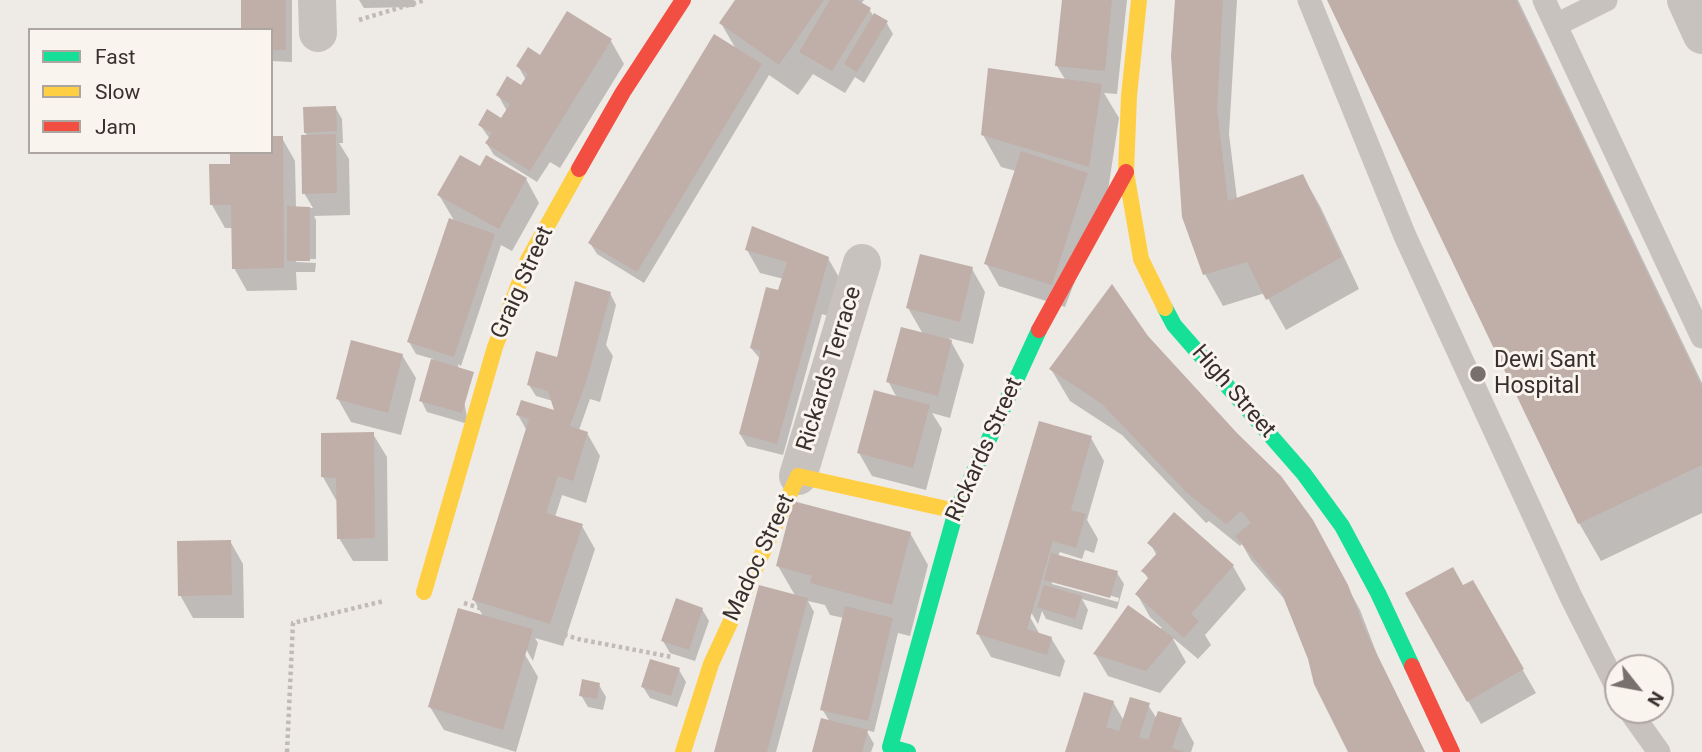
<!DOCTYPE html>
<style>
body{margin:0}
#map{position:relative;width:1702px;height:752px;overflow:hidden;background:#eeeae6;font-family:Roboto,sans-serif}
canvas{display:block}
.legend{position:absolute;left:28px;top:28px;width:245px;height:126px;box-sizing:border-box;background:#faf4ee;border:2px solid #ada5a0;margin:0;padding:9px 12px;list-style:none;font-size:21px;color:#392f2c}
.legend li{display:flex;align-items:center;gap:14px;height:35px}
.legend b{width:35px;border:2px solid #ada5a0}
.north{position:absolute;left:1604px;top:654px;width:70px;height:70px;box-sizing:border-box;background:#faf4ee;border:2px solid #ada5a0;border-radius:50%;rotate:121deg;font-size:19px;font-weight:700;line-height:28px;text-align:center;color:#392f2c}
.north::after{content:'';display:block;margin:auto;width:24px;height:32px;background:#78706d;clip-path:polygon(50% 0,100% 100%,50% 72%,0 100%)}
</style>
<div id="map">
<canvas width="1702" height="752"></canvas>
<ul class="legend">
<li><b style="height:9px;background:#16e098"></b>Fast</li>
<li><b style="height:9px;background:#ffcf43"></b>Slow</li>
<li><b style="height:9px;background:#f24e42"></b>Jam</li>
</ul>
<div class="north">N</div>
</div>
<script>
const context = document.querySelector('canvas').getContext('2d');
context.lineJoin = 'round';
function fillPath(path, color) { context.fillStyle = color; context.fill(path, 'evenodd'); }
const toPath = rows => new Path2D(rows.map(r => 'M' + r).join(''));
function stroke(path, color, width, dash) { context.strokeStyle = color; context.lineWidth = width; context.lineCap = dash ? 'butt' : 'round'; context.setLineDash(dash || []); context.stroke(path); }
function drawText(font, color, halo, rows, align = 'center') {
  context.font = font + ' Roboto,sans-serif'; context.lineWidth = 6; context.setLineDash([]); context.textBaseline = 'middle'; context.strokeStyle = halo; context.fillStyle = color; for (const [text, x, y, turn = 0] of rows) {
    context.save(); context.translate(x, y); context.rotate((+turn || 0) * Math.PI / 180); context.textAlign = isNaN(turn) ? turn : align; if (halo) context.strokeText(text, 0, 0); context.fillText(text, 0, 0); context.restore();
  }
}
fillPath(toPath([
 [243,0,292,0,292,62,271,61,271,30],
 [359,0,414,0,415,7,364,8],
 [737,0,864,0,861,4,869,9,874,17,886,22,893,34,864,83,855,77,845,93,813,74,798,95,769,75,644,283,597,254,590,243,737,51,721,23],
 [1064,0,1127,0,1117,94,1104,93,1119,118,1107,197,1065,307,999,286,986,263,1016,171,1001,167,983,135,1066,81,1057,66],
 [1177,0,1237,0,1229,134,1237,199,1303,176,1321,208,1359,289,1286,330,1265,293,1223,306,1205,274],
 [1328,0,1518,0,1702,383,1702,513,1601,561,1579,523],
 [611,41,624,64,560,168,550,162,537,182,494,155,487,144,490,139,480,125,506,123,507,111,498,95,522,88,526,80,518,66,541,57],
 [335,107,342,119,343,143,339,143,349,159,350,215,314,216,316,220,316,259,296,259,296,262,316,263,315,272,296,272,297,290,247,291,234,268,233,228,225,228,212,205,232,165,271,152,282,138,295,161,296,208,313,208,304,193,308,137,305,132],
 [481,168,526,179,539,203,512,251,501,245,461,366,458,364,468,424,427,412,421,400,433,359,416,354,409,342,455,222,439,195],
 [747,250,828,258,841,281,831,317,822,314,783,455,747,446,740,434,761,360,751,348,779,292,784,279,760,273],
 [972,269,985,292,973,344,949,338,964,365,950,418,932,413,942,429,926,490,872,476,859,453,897,398,888,381,923,334,908,308],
 [610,293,616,305,606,345,613,356,600,402,590,399,579,430,587,433,600,456,586,503,562,495,555,517,582,526,595,549,563,646,535,638,538,643,533,661,523,644,520,646,538,677,516,752,444,730,430,707,484,618,474,600,527,431,518,415,557,413,553,401,536,396,529,385,558,359],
 [1147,337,1325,545,1360,610,1378,657,1425,752,1350,752,1287,602,1251,560,1242,544,1240,546,1209,521,1206,523,1122,435,1070,401,1051,369],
 [402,355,416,378,401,435,351,422,338,399],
 [373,434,387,457,388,561,353,561,339,538,339,500,336,500,323,477],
 [1091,438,1104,461,1087,520,1098,539,1094,553,1085,550,1082,559,1060,552,1058,556,1117,573,1124,584,1117,609,1082,599,1088,610,1082,630,1046,619,1042,611,1038,624,1028,607,1025,608,1040,635,1051,638,1065,661,1060,677,991,657,978,634],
 [1052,580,1119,598,1118,602,1052,584],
 [910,533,928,565,910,636,898,633,874,732,866,730,874,744,871,752,814,752,830,722,822,709,844,618,830,615,825,605,808,601,814,612,776,752,716,752,796,597,778,566],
 [230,541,243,564,244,618,193,618,180,595],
 [1150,543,1233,566,1246,589,1205,635,1211,645,1198,659,1172,637,1186,662,1160,693,1108,676,1095,654,1162,628,1150,617,1137,594,1149,580,1143,571,1157,556],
 [1472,582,1536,693,1481,724,1408,594,1463,587],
 [702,609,709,621,695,661,670,653,663,641],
 [679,670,686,682,677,707,650,698,643,687],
 [599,685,606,697,603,710,588,707,581,695],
 [1113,702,1124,721,1148,705,1157,719,1181,719,1194,743,1191,752,1067,752]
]), '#0003');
fillPath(toPath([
 [241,0,286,0,286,50,271,50,271,30,241,30],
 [735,0,824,0,779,65,719,23],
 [830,0,857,0,871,8,832,71,799,52],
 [1062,0,1112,0,1105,71,1055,66],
 [1175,0,1223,0,1217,110,1228,201,1303,174,1342,257,1266,300,1247,262,1203,275,1182,217,1171,56],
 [1327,0,1516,0,1702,387,1702,465,1578,524],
 [567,11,612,39,530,171,485,143,492,133,478,125,487,109,501,118,510,104,496,95,507,76,521,85,528,74,516,66,528,47,540,55],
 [874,13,888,21,857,72,844,64],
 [714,34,762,64,637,272,588,243],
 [988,68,1102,84,1089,167,981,135],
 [336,106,337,131,304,133,303,107],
 [336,134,337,193,302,194,301,135],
 [271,136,283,136,284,268,232,269,231,205,210,205,209,164,230,164,230,152,271,152],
 [1021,151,1088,173,1052,285,984,264],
 [460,155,480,166,486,155,527,178,499,229,437,195],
 [287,206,310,207,310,261,287,261],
 [449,218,495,234,454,357,407,342],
 [752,226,829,257,777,444,739,434,761,351,750,348,758,318,766,287,778,290,787,262,745,250],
 [920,254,973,267,960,322,906,308],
 [575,281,611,292,587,379,570,426,588,432,573,481,558,476,546,513,583,524,550,624,472,600,529,419,516,415,521,400,554,410,548,391,527,385,536,351,557,357],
 [1112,284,1148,336,1237,433,1281,476,1313,520,1348,585,1366,632,1425,752,1348,752,1314,684,1308,659,1280,589,1235,536,1251,523,1241,511,1226,524,1187,493,1102,404,1049,369],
 [901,327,952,340,938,396,886,382],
 [351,340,403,354,388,413,336,399],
 [431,359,474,372,462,413,419,401],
 [874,390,930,405,913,468,857,453],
 [1039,421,1092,436,1071,510,1086,514,1076,548,1053,541,1027,629,1052,637,1047,655,976,634],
 [374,432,375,538,337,539,336,478,321,477,321,433],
 [793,501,911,532,892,605,810,583,812,576,776,566],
 [1174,512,1234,565,1191,614,1199,621,1184,638,1135,594,1149,577,1141,571,1158,552,1147,543],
 [231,540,232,595,178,596,177,541],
 [1051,553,1118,571,1110,598,1044,580],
 [1453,567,1463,585,1473,580,1524,669,1467,702,1405,593],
 [759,585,808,598,767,752,714,752],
 [1044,585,1082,596,1075,619,1037,607],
 [676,598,703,608,689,650,661,641],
 [1128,605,1174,638,1146,671,1093,654],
 [845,606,893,618,868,721,820,710],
 [458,608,533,629,503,730,428,707],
 [650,659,680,668,671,696,641,687],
 [582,679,600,683,597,699,579,696],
 [1084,692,1114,701,1106,727,1119,731,1130,697,1150,703,1139,737,1148,740,1158,711,1182,718,1172,748,1185,752,1065,752],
 [821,718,868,730,862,752,812,752]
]), '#c0aea8');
stroke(toPath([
 [359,20,425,0],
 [464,603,578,639,672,657],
 [287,752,293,623,384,601]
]), '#c1bab6', 4.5, [3.5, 3.5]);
stroke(toPath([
 [1309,0,1405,236,1571,597,1618,690],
 [1544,0,1702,337],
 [1556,25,1606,0],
 [1629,710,1659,752]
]), '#c8c2be', 23);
stroke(toPath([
 [317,0,318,33],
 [1686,0,1702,35],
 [798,476,862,263]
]), '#c8c2be', 38);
stroke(toPath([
 [1165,308,1174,325,1304,474,1342,526,1378,593,1412,666],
 [908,752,890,747,956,511,1039,330]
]), '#16e098', 16);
stroke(toPath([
 [1139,0,1129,96,1126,172,1141,259,1165,308],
 [424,592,495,347,528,260,579,169],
 [683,752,711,664,798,476,956,511]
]), '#ffcf43', 16);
stroke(toPath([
 [579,169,623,92,683,0],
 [1039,330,1126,172],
 [1412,666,1452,752]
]), '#f24e42', 16);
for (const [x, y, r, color] of [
 [1478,374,9,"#78706d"]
]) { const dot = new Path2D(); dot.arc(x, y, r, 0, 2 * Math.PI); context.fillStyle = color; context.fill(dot); stroke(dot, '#faf4ee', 2.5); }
drawText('23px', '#392f2c', '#faf4ee', [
 ["Graig Street",523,283,-66],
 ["Rickards Terrace",830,369,-73],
 ["High Street",1233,392,49],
 ["Rickards Street",985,450,-66],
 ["Madoc Street",760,558,-65]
]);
drawText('23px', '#392f2c', '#faf4ee', [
 ["Dewi Sant",1494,361],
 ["Hospital",1494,387]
], 'left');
</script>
